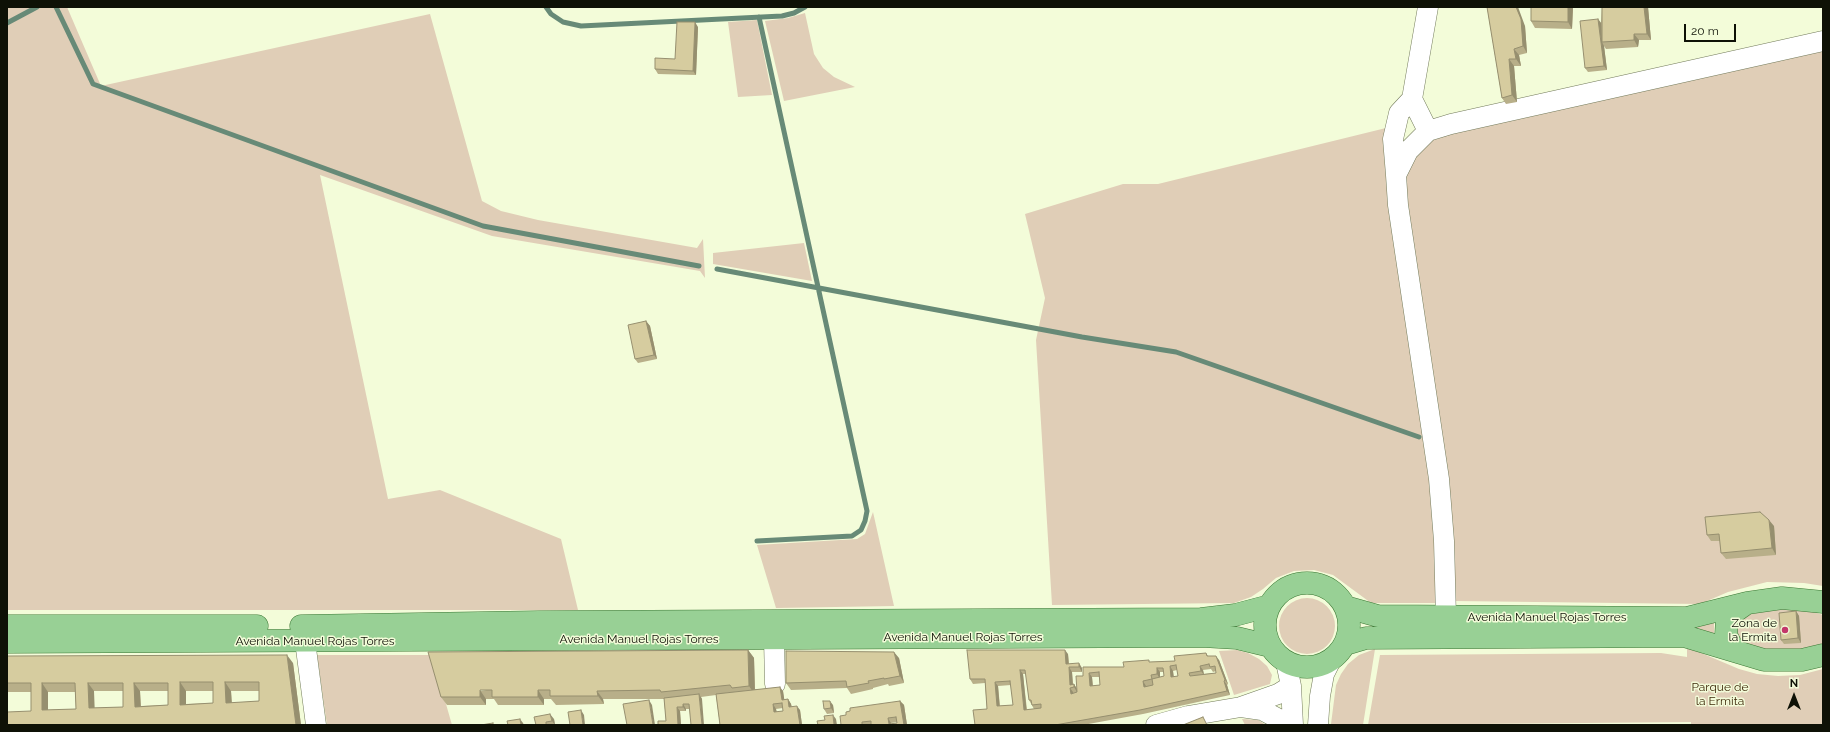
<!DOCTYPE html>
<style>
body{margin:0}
#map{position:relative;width:1830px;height:732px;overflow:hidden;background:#f3fcd9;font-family:Raleway,sans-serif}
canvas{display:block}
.frame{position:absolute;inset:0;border:8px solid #0e1106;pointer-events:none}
.north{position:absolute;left:1774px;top:676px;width:40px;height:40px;-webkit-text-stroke:3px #f3fcd9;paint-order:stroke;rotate:0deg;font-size:11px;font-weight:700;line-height:16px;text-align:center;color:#0e1106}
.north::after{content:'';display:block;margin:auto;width:14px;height:18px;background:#0e1106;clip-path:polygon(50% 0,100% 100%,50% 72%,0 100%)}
.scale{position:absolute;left:1684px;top:24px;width:52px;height:18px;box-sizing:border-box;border:2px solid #0e1106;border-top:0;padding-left:5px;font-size:12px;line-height:14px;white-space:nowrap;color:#0e1106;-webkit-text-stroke:3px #f3fcd9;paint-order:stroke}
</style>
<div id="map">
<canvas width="1830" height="732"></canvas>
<div class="frame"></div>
<div class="north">N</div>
<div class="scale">20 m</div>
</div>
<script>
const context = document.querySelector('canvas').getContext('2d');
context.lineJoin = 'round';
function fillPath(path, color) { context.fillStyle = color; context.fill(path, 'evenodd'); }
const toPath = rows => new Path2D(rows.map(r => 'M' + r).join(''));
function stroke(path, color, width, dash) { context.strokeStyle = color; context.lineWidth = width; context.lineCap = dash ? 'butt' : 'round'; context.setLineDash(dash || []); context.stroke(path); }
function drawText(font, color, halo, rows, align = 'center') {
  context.font = font + ' Raleway,sans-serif'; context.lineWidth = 3; context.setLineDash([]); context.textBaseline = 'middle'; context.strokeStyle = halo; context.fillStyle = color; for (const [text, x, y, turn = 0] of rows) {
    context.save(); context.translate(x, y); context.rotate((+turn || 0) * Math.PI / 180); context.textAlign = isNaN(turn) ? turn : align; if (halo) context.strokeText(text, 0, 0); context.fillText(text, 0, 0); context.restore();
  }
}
fillPath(toPath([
 [8,7,67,7,101,86,430,14,482,201,501,211,538,220,697,248,703,239,705,278,700,271,492,236,320,175,388,499,440,490,561,539,578,610,7,610],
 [805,13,814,54,823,68,834,77,855,87,784,101,765,21,788,18],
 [757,20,772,95,738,97,728,22],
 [1823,49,1823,586,1804,583,1767,582,1728,592,1700,604,1454,601,1404,188,1406,169,1429,140,1447,133],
 [1386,128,1428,448,1439,603,1371,603,1333,575,1314,570,1294,571,1276,578,1263,589,1251,597,1234,603,1052,605,1036,340,1045,298,1025,214,1123,184,1158,184],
 [804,243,812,281,713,264,713,253],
 [873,512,894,606,776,608,757,545,857,539,865,534],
 '1279 626a28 28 0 1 1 56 0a28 28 0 1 1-56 0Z',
 [1780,608,1808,610,1823,615,1823,644,1815,648,1774,652,1744,643,1738,637,1735,631,1740,621,1751,614],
 [1714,622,1714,634,1677,626],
 [1687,647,1739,669,1757,674,1778,676,1800,675,1823,669,1823,725,1691,725,1691,722,1368,725,1380,655,1661,653,1687,657],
 [1375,649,1363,725,1331,724,1336,685,1341,674,1348,664,1359,655],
 [1237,650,1248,653,1259,659,1267,666,1272,675,1270,684,1234,695,1219,651],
 [317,655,432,655,452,725,327,725],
 [1242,719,1258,720,1266,725,1245,725]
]), '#e0ceb7');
stroke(toPath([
 [56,7,93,84,483,226,699,266],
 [546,7,551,14,563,22,581,26,782,16,794,13,805,7],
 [7,23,37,7],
 [717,269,1082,337,1176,352,1419,437],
 [757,541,852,536,861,530,865,521,867,511,759,17]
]), '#678a77', 5);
const minor = toPath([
 [1428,131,1412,99,1428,7],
 [1396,175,1393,139,1399,113,1412,99],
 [1446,617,1444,541,1439,479,1398,205,1396,175,1408,151,1428,131,1451,124,1823,41],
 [774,638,775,684],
 [305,641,316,725],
 [1286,662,1291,686,1293,725],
 [1241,707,1262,710,1290,725],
 [1156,725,1188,716,1241,707,1278,694,1291,686],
 [1318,725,1320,696,1324,674,1331,660]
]);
const major = toPath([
 '1265 625a42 42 0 1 1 84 0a42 42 0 1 1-84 0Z',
 [1823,602,1782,598,1747,603,1727,617,1726,635,1734,651,1764,660,1802,660,1823,655],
 [1346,607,1378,616,1687,618,1747,603],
 [7,626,257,626],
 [301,626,539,622,1201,619,1235,615,1269,606],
 [7,642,1202,636,1237,638,1270,646],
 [1346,644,1366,638,1684,636,1734,651]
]);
stroke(minor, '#737b5b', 21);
stroke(major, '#3c7835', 23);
stroke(minor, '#fff', 20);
stroke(major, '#98d095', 22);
fillPath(toPath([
 [1487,7,1525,26,1527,53,1519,55,1521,66,1514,66,1517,102,1506,104,1502,98],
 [1573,7,1572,29,1535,28,1531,21],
 [1602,7,1648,7,1651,40,1639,40,1638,47,1606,49,1604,46,1607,70,1588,72,1585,68,1598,19,1601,23],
 [698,27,696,75,658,74,655,69,675,59],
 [646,321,650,326,657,359,638,363,635,359],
 [1774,526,1776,555,1726,559,1721,553,1720,541,1711,541,1707,535],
 [1796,611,1799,616,1801,643,1784,644,1781,640],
 [748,650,754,658,755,689,783,691,784,700,788,699,791,704,792,707,800,710,802,725,720,725,716,695,701,697,702,699,689,709,686,709,686,711,680,711,681,725,658,725,666,721,664,699,603,699,604,704,556,705,551,699,544,699,544,705,498,705,494,699,486,699,486,705,447,705,441,697],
 [783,708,783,711,777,712,776,709],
 [1206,653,1208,656,1219,660,1228,684,1227,685,1230,695,1143,714,1083,725,975,725,987,709,985,683,973,684,970,679,1068,654,1069,664,1082,668,1082,672,1072,672,1073,684,1074,684,1077,689,1083,676,1083,667,1124,667,1150,662,1175,661],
 [1211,669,1213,672,1216,671,1216,673,1204,674,1203,670],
 [1177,670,1178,676,1174,677,1173,671],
 [1160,672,1164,672,1164,676,1160,677],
 [1023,674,1026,674,1029,700,1034,709,1027,710],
 [1092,677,1099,677,1100,685,1093,686],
 [1011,685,1013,705,1000,706,998,686],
 [7,656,293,663,301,725,31,711,31,692,7,692],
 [94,691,123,691,123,707,94,708],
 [140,691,168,691,168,705,141,706],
 [186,691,213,691,213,703,186,704],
 [231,691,259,691,259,701,232,703],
 [48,692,75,692,76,709,48,710],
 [899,658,904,683,889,686,888,684,873,688,873,689,851,694,847,688,791,690,786,683],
 [900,701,904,705,907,725,841,725,846,715],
 [897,722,897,723,891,724,891,723],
 [833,705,834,713,827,714,824,709],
 [554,719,555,725,536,725]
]), '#b8af89');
fillPath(toPath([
 [1516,7,1518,7,1525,26,1527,53,1523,46],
 [1568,7,1573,7,1572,29,1568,22],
 [1644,7,1648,7,1651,40,1647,34],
 [1598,19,1601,23,1602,42,1604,46,1607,70,1604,66],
 [695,22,698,27,696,75,693,71],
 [1634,34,1639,40,1638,47,1634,40],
 [1514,49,1519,55,1521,66,1516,59],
 [1509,59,1514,66,1517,102,1512,95],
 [646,321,650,326,657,359,654,355],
 [1769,520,1774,526,1776,555,1772,548],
 [1796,611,1799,616,1801,643,1798,638],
 [748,650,754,658,755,695,749,686],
 [1065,650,1068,654,1069,668,1066,664],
 [894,652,899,658,904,683,900,676],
 [287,655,293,663,301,725,296,725],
 [1216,656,1219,660,1228,684,1225,680],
 [1079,663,1082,668,1082,672,1079,667],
 [1170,666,1173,671,1174,682,1171,677],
 [1200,666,1203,670,1204,675,1201,671],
 [1069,667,1072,672,1073,687,1070,685],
 [1157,668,1160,672,1160,679,1157,674],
 [1020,670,1023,674,1027,715,1024,710],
 [1089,673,1092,677,1093,690,1090,686],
 [1143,681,1146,686,1147,691,1144,687],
 [1224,681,1227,685,1230,695,1227,691],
 [180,682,186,691,186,713,180,705],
 [225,682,231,691,232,711,226,703],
 [995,682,998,686,1000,711,997,706],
 [42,683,48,692,48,719,42,710],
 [88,683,94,691,95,717,89,708],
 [134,683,140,691,141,715,135,707],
 [1074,684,1077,689,1077,692,1074,687],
 [780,687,783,691,785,704,782,700],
 [1070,688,1073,692,1074,699,1071,694],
 [480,690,486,699,486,705,480,697],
 [538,690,544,699,544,705,538,697],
 [597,691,603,699,604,704,598,696],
 [699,694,702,699,704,725,702,725],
 [788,699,791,704,792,711,789,707],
 [649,700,652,705,655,725,653,725],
 [830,701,833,705,834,713,831,708],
 [900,701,904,705,907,725,904,725],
 [683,704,686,709,686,711,683,707],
 [773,704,776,709,777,717,774,712],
 [797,706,800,710,802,725,800,725],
 [677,707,680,711,681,725,678,725],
 [581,710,584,715,585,725,583,725],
 [550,714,554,719,555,725,552,721],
 [833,715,836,719,837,725,834,725],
 [888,718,891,723,891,725,889,724],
 [520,719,523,723,524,725,521,725]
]), '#968f6f');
const building = toPath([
 [1487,7,1516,7,1521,19,1523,46,1514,49,1516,59,1509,59,1512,95,1502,98,1487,7],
 [1531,7,1568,7,1568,22,1531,21,1531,7],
 [1602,7,1644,7,1647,34,1634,34,1634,40,1602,42,1602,7],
 [1598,19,1604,66,1585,68,1580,21,1598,19],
 [677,22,695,22,693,71,655,69,655,58,675,59,677,22],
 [646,321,654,355,635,359,628,325,646,321],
 [1760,512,1769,520,1772,548,1721,553,1719,534,1707,535,1705,517,1760,512],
 [1796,611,1798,638,1781,640,1779,613,1796,611],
 [748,650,749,686,732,688,730,685,661,692,660,690,597,691,598,696,550,696,550,690,538,690,538,697,492,697,492,690,480,690,480,697,441,697,428,652,748,650],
 [967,650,1065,650,1066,664,1079,663,1079,667,1069,667,1070,685,1074,684,1074,687,1070,688,1071,694,1077,692,1076,676,1083,676,1083,667,1124,667,1123,662,1149,660,1149,662,1175,661,1174,656,1206,653,1207,656,1216,656,1225,680,1224,681,1227,691,1140,710,1055,725,975,725,973,710,987,709,985,679,970,679,967,650],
 [1209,664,1210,667,1215,666,1216,673,1190,676,1189,673,1201,671,1200,666,1209,664],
 [1176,665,1178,676,1171,677,1170,666,1176,665],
 [1157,668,1163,668,1164,676,1152,679,1153,685,1144,687,1143,681,1152,679,1151,675,1157,674,1157,668],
 [1020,670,1025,670,1029,700,1031,700,1032,705,1041,704,1041,708,1024,710,1020,670],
 [1099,672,1100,685,1090,686,1089,673,1099,672],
 [1010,681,1013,705,997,706,995,682,1010,681],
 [786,651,894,652,900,676,884,679,884,678,868,681,869,683,847,687,846,681,786,683,786,651],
 [287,655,296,725,7,725,7,712,31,711,31,683,7,683,7,656,287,655],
 [180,682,213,682,213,703,180,705,180,682],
 [225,682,259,682,259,701,226,703,225,682],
 [42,683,75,683,76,709,42,710,42,683],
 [88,683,123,683,123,707,89,708,88,683],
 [134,683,168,683,168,705,135,707,134,683],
 [780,687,782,700,788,699,789,707,797,706,800,725,720,725,716,694,780,687],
 [782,703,783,711,774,712,773,704,782,703],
 [699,694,702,725,691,725,689,704,683,704,683,707,677,707,678,725,658,725,658,721,666,721,664,698,699,694],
 [649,700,653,725,627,725,623,704,649,700],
 [823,701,830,701,831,708,824,709,823,701],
 [900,701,904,725,871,725,871,721,862,722,862,725,841,725,840,716,846,715,846,712,850,711,850,708,900,701],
 [896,717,897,723,889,724,888,718,896,717],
 [581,710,583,725,570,725,568,712,581,710],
 [550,714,552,721,546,722,546,725,536,725,534,717,550,714],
 [833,715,834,725,818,725,817,721,825,720,824,716,833,715],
 [1203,717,1207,725,1183,725,1203,717],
 [520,719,521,725,508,725,507,721,520,719],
 [493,723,493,725,481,725,493,723]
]);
fillPath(building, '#d6cc9f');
stroke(building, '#968f6f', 1);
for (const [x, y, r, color] of [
 [1785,630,4,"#c3376b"]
]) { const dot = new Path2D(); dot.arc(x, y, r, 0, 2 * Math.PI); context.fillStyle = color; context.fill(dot); stroke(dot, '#f3fcd9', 1.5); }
drawText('12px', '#0e1106', '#f3fcd9', [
 ["Avenida Manuel Rojas Torres",1547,617],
 ["Avenida Manuel Rojas Torres",963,637],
 ["Avenida Manuel Rojas Torres",639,639],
 ["Avenida Manuel Rojas Torres",315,641]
]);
drawText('12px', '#0e1106', '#f3fcd9', [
 ["Zona de",1777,623],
 ["la Ermita",1777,637]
], 'right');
drawText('12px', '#3e290a', '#f3fcd9', [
 ["Parque de",1720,687],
 ["la Ermita",1720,701]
]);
</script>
